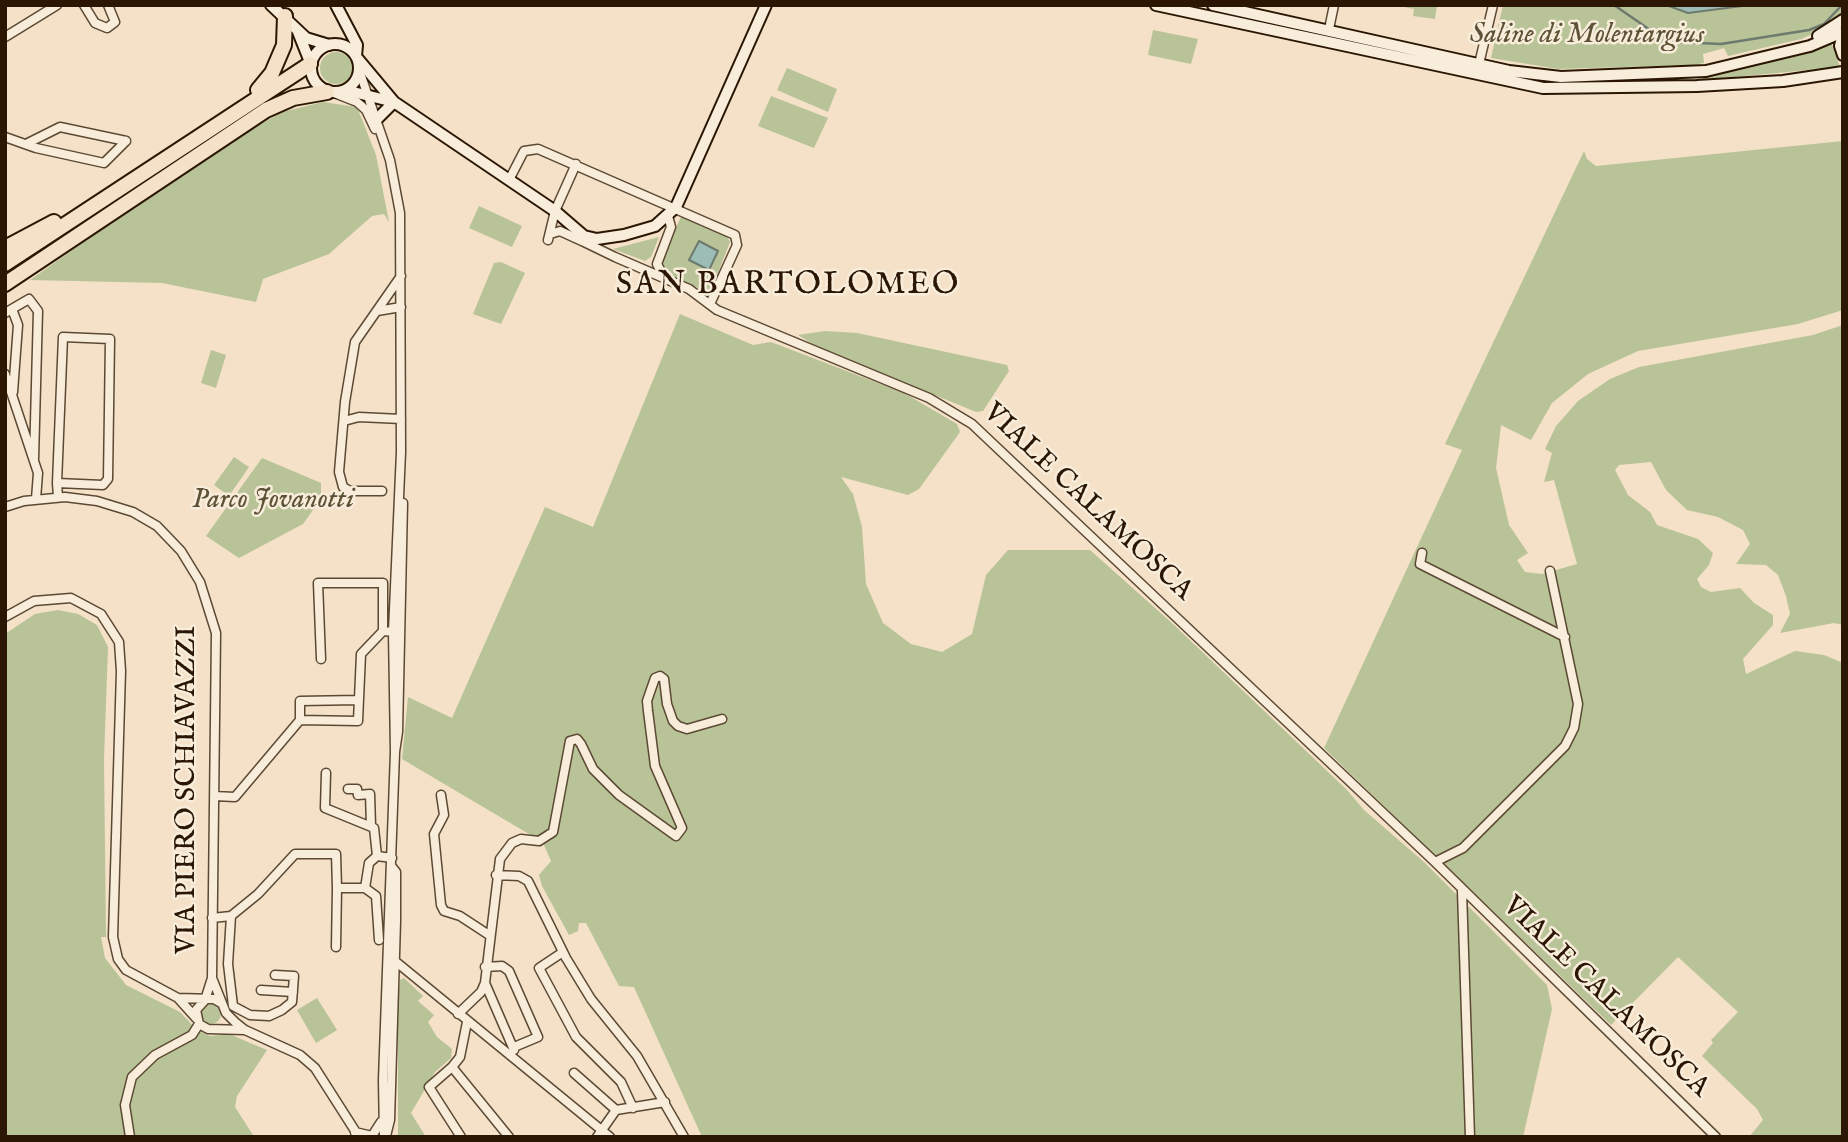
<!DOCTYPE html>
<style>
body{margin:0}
#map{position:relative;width:1848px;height:1142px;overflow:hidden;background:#f4e1c7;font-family:"IM FELL English",serif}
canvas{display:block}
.frame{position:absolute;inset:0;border:7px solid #2a1602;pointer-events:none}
</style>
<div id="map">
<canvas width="1848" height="1142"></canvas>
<div class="frame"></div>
</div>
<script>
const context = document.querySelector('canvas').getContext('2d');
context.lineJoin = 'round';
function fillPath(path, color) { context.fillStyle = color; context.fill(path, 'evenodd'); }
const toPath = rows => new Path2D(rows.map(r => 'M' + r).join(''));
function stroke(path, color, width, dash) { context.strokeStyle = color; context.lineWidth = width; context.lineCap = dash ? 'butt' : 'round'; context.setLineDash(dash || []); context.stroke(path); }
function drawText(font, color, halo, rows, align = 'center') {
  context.font = font + ' "IM FELL English",serif'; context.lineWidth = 5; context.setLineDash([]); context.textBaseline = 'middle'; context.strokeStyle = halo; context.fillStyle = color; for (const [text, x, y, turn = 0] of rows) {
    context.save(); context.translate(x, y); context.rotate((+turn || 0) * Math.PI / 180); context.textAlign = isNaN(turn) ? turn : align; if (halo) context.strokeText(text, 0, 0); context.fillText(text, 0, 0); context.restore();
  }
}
fillPath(toPath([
 [1394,5,1437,5,1435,19,1413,16,1414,9],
 [1503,5,1843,5,1843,14,1826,28,1801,39,1728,56,1724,48,1703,54,1704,63,1693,65,1558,69,1491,58],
 [1153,30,1198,39,1191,64,1148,55],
 [1831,42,1840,67,1692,81,1772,61],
 '320 68a16 16 0 1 1 32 0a16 16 0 1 1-32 0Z',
 [787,68,837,89,828,112,777,90],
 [771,96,828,118,814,148,758,126],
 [323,102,357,107,376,155,389,222,384,214,372,216,329,254,263,279,256,302,162,283,30,280,198,161,282,112],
 [1843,141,1843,310,1798,324,1638,351,1588,374,1552,403,1531,440,1501,425,1496,468,1509,525,1528,553,1517,560,1525,572,1542,574,1577,564,1554,480,1544,482,1552,453,1545,449,1556,426,1578,401,1610,379,1639,367,1813,335,1843,325,1843,625,1834,623,1780,633,1790,614,1786,596,1778,575,1766,565,1736,564,1750,544,1743,530,1718,517,1687,510,1666,490,1651,462,1619,465,1615,470,1628,495,1650,512,1657,525,1698,539,1713,553,1709,565,1697,579,1701,587,1711,592,1740,588,1754,603,1773,615,1773,625,1743,659,1746,674,1795,651,1824,655,1843,663,1843,1137,1749,1137,1763,1120,1757,1109,1702,1056,1713,1043,1711,1040,1738,1012,1678,957,1611,1025,1324,748,1462,450,1445,444,1584,151,1587,159,1596,166],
 [479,206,522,226,512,247,469,228],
 [682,215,726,235,730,242,710,293,667,274,660,260],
 [659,237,651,257,645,261,613,249],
 [501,262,525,273,501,324,473,314,494,263],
 [680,314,753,345,771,342,904,393,957,424,960,432,919,489,908,495,841,477,853,494,862,527,866,584,883,623,911,644,942,652,972,634,986,575,1008,550,1090,550,1173,624,1347,790,1364,810,1424,862,1547,985,1552,1009,1523,1137,702,1137,634,987,619,986,586,923,579,923,578,931,569,935,542,886,539,875,551,861,540,836,534,837,402,759,408,697,452,718,545,507,593,527],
 [825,331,857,333,1007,365,1009,371,983,411,976,412,814,345,798,335],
 [211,350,226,355,216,388,201,383],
 [234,457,249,467,229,496,214,485],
 [262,458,321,483,321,499,303,524,239,558,206,536],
 [58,610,78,614,97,625,108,647,104,759,106,937,101,937,105,958,126,985,180,1012,198,1031,210,1036,229,1034,267,1050,237,1096,235,1107,253,1135,251,1137,5,1137,5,634,35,614],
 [404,978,423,996,418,1001,434,1015,428,1022,437,1037,452,1049,451,1058,435,1072,411,1113,426,1137,398,1137,398,1003,400,980],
 [317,998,337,1030,316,1043,297,1010],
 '201 1014a10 10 0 1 1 20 0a10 10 0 1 1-20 0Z'
]), '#b8c398');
const water = toPath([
 [1666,5,1750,5,1688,13,1666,5],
 [699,241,718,251,709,270,689,260,699,241]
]);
fillPath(water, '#9cbdb6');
stroke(water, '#6e7a6e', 2);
stroke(toPath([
 [1614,5,1653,32,1678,42,1721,44,1809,30,1824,24,1842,5]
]), '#6e7a6e', 2.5);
const street = toPath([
 [84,5,95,23,107,28,115,22,108,5],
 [1329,29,1334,5],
 [5,37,57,5],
 [1479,64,1493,5],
 [359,70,390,160,400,213,401,452,393,632,395,752],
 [334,93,357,102,366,110,375,129],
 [5,137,36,148,104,163,126,141],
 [28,143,60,127,126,141],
 [509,180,524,151,538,149,735,235,737,245,710,304],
 [550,234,560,231,582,241],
 [578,234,582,241,615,257,689,289,717,310,929,398,972,424,1435,862,1716,1137],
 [548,240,555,211,576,164],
 [665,279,657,264,671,227,668,216],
 [12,309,18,325,13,392],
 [377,311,401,307],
 [5,313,29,299,38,311,34,459],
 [5,374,38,473,36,499],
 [344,421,359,417,401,419],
 [57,483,103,485,108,479,110,339,63,337,57,483,58,497],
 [382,491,350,491,343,487,339,472,345,402,355,342,401,276],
 [5,507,24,501,65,497,97,501,133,512,157,526,181,551,200,582,216,633,212,978,226,1013,235,1022,245,1030,300,1055,315,1068,359,1137],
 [1422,553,1420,564,1565,637],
 [5,617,34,601,71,598,101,614,119,642,121,671,113,937,118,959,126,970,178,998],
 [321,659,318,583,383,583,383,631],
 [300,720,300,701,358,700],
 [326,773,325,808,374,828,377,856],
 [348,789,357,789,358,795,370,794,371,826],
 [441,795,444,815,434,834,441,905,444,911,460,916,489,935],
 [214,796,235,797,300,720,358,721,361,654,383,631,396,632],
 [1435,862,1463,848,1565,746,1574,728,1578,704,1550,571],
 [496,875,519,876,528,881,566,958,591,999,637,1056,684,1137],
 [365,888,376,896,379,940],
 [1462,891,1470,1137],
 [231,916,228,964,233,1006,250,1015,269,1016,282,1010,292,1002,294,976,275,975],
 [212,918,231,916,258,894,295,854,336,854,337,888,365,888,369,863,377,856,392,858],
 [336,947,337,888],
 [563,952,539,968,576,1037,621,1082,633,1108],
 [388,960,395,961,610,1137],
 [485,967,502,966,509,971,538,1037,514,1047],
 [212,978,205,1000,196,1010,199,1024,208,1029,245,1030],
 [485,983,514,1050],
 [261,990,293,992],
 [458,1014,481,992,485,983,500,859,512,843,521,839,539,841,553,832,570,741,577,739,581,744,593,769,619,795,676,836,682,828,655,766,648,711,647,701,655,678,660,676,664,679,667,704,673,721,678,726,687,729,722,719],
 [196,1018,178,998,214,999,221,1003],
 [467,1022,460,1057,452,1067,509,1137],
 [452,1067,429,1087,461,1137],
 [574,1073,616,1110],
 [355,1132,372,1136,381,1122],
 [386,1136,390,1120,396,921,396,872,392,867],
 [130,1137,125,1105,132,1077,155,1055,192,1035,199,1024],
 [384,1137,383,1080,395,752,398,732,403,503],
 [597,1137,616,1110,665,1102]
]);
const secondary = toPath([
 [271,5,306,38,329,45],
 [336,5,357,45,356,56],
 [1156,5,1543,88,1697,86,1783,81,1843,72],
 [1213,5,1509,71,1561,77,1706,71,1810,46,1843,32],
 [298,32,310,62],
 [1843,34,1840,46,1843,55],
 [1818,36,1843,20],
 '311 68a24 24 0 1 1 48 0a24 24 0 1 1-48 0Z',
 [358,59,394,102],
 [345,90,394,102,555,211,584,236,597,239,624,235,655,226,676,207,766,5],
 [377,119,394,102]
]);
const highway = toPath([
 [258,90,272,73,284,45,285,16],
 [5,248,54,222],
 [5,264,310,64],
 [5,284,266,110,293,98,327,92]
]);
stroke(street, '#5c4933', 11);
stroke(secondary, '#2a1602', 14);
stroke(highway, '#2a1602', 18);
stroke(street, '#f8ecdb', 8);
stroke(secondary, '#f8ecdb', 10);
stroke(highway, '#f4e1c7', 14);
drawText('italic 28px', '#5c5336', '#f8ecdb', [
 ["Saline di Molentargius",1587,36],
 ["Parco Jovanotti",273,501]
]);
drawText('28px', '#2a1602', '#f8ecdb', [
 ["VIALE CALAMOSCA",1087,503,43],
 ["VIA PIERO SCHIAVAZZI",188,790,-90],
 ["VIALE CALAMOSCA",1605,998,44]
]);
context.letterSpacing = '2px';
drawText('32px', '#2a1602', '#f8ecdb', [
 ["SAN BARTOLOMEO",788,286]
]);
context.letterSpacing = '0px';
</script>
